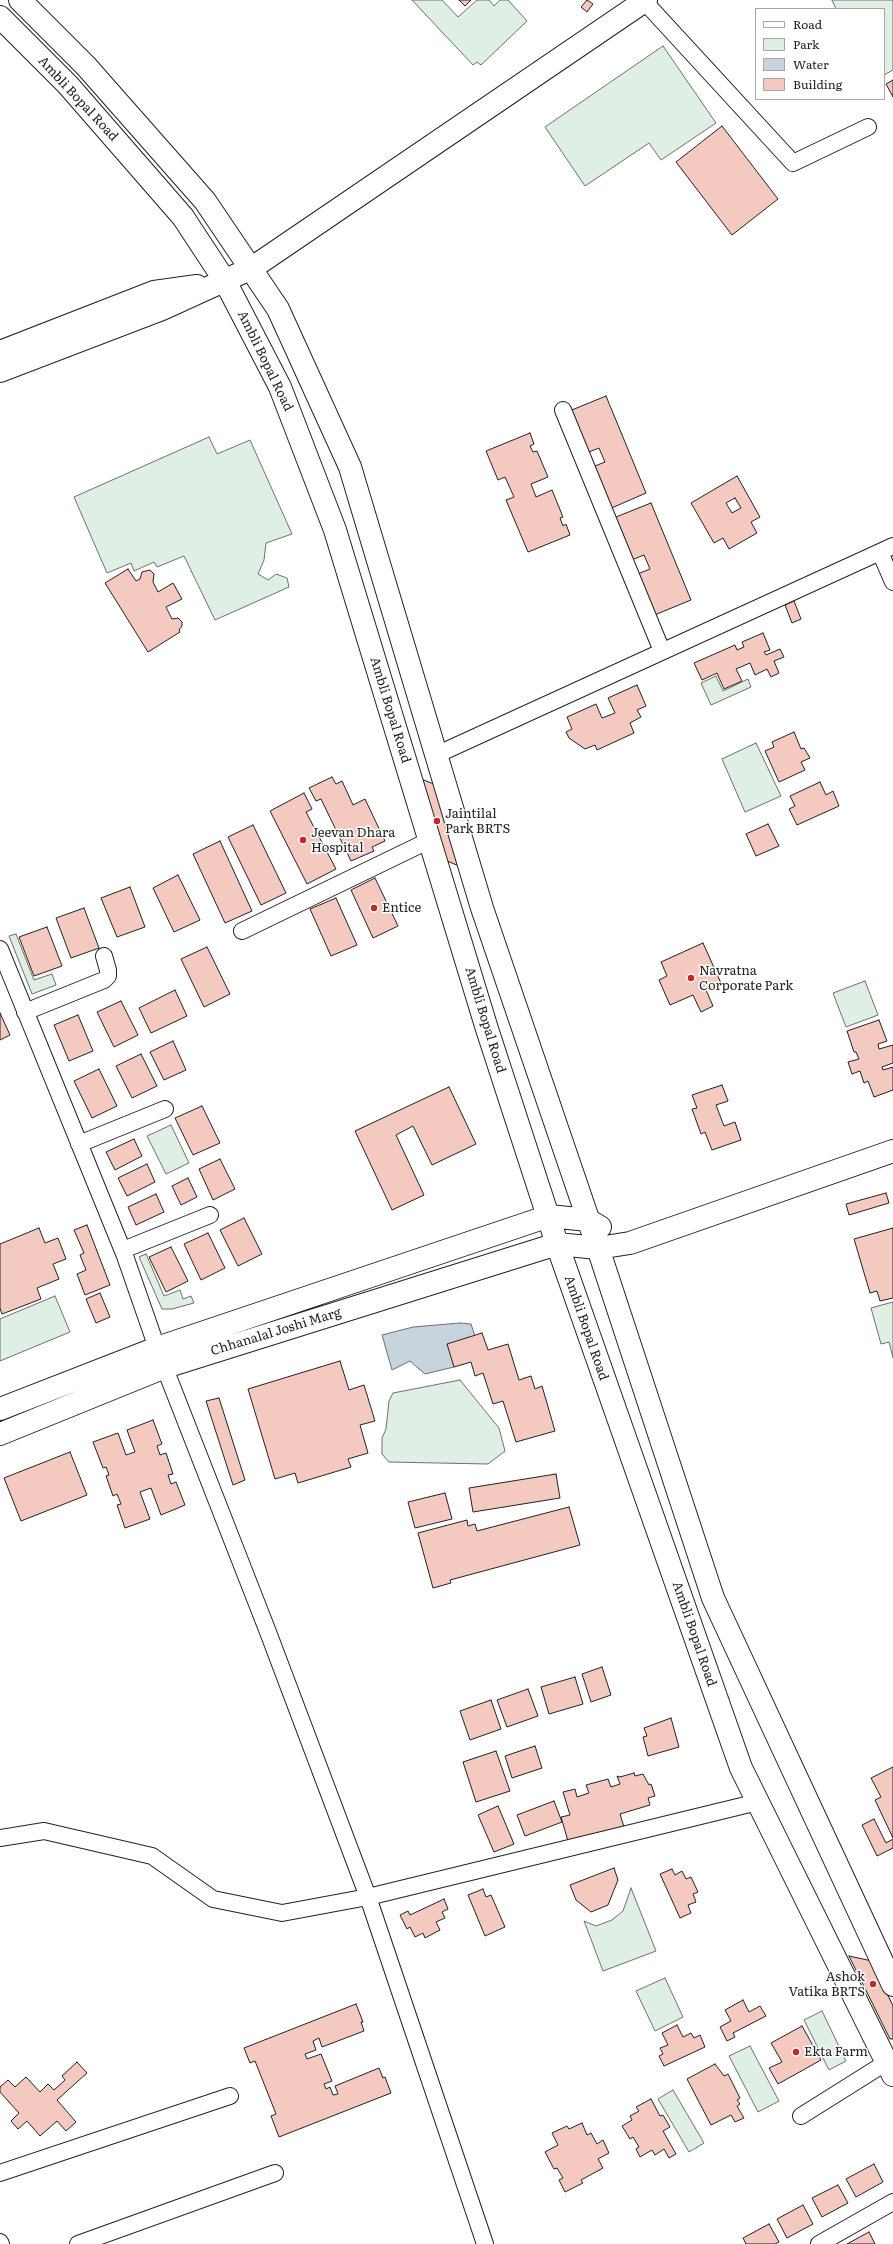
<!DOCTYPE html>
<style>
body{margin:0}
#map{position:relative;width:893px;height:2244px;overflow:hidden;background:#fff;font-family:Literata,serif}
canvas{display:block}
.legend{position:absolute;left:755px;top:8px;width:130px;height:92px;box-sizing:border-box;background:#fff;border:1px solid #a7a7a7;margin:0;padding:5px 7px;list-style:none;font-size:12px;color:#222}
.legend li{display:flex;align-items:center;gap:8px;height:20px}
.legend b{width:20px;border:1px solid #a7a7a7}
</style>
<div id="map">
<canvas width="893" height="2244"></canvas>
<ul class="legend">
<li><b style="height:5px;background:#fff"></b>Road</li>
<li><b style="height:11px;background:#e0efe3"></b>Park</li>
<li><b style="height:11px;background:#c7d3dd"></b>Water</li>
<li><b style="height:11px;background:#f3c9c0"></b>Building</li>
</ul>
</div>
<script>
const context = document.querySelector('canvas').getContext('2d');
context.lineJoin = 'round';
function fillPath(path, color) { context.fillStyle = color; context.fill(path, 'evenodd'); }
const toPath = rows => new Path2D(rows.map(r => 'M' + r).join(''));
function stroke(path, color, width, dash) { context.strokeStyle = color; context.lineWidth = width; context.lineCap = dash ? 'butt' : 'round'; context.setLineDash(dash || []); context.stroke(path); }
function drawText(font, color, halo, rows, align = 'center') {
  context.font = font + ' Literata,serif'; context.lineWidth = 3; context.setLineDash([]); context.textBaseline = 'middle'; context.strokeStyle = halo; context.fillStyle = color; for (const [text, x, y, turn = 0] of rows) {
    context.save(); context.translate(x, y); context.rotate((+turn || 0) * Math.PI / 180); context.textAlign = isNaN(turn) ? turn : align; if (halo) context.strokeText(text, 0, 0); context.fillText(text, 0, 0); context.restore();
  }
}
const green = toPath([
 [412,0,442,0,458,17,477,0,489,0,494,6,500,0,508,0,527,21,481,65,477,62,473,65,412,0],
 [832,0,893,0,893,70,884,75,884,9,836,9,832,0],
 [663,46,716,123,661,160,649,143,585,186,545,127,663,46],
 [209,437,217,454,250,440,292,534,266,543,264,560,258,574,268,580,276,574,287,578,289,587,215,620,184,556,157,567,154,562,134,571,131,563,107,573,74,497,209,437],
 [716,676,723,691,748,679,751,687,711,705,701,683,716,676],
 [756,743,781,796,745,812,722,759,756,743],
 [16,934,34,980,52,974,56,985,32,994,9,936,16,934],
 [865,981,878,1015,846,1027,833,993,865,981],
 [171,1125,189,1163,166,1174,147,1136,171,1125],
 [146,1254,164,1296,180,1290,183,1299,191,1296,194,1303,172,1309,162,1309,139,1257,146,1254],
 [55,1296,70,1332,0,1361,0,1319,55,1296],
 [893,1302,893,1358,889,1342,881,1344,871,1308,893,1302],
 [460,1380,499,1428,505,1451,488,1464,389,1462,382,1454,382,1438,386,1429,389,1401,393,1393,460,1380],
 [631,1888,656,1951,603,1971,584,1921,596,1926,612,1920,623,1911,631,1888],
 [665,1978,683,2017,655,2031,636,1991,665,1978],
 [822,2011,846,2061,829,2070,804,2020,822,2011],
 [750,2046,779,2101,758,2112,729,2056,750,2046],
 [673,2090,704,2143,689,2152,658,2099,673,2090]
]);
fillPath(green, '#e0efe3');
stroke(green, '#6f6f6f', 1);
const water = toPath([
 [460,1323,471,1324,475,1336,454,1367,425,1374,410,1361,392,1370,382,1335,413,1327,460,1323]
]);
fillPath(water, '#c7d3dd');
stroke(water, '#6f6f6f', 1);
const building = toPath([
 [459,0,471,0,465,6,459,0],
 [587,0,593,4,587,12,581,7,587,0],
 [893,80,893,97,886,84,893,80],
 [722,126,778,199,732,235,676,162,722,126],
 [606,396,646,493,607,510,590,468,605,462,599,448,584,454,567,412,606,396],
 [530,433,534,444,530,446,533,452,537,451,548,477,531,484,536,497,552,490,563,517,560,518,563,526,566,524,570,535,528,552,506,500,514,497,505,477,498,480,486,451,530,433],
 [737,476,760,517,751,522,757,533,729,549,723,538,714,543,691,503,737,476],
 [735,498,741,508,732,513,726,503,735,498],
 [651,503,691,600,652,616,635,575,650,569,644,555,629,561,611,519,651,503],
 [128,569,136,581,140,579,142,572,150,570,154,574,153,582,158,592,173,583,182,599,166,607,172,619,178,618,182,622,182,626,179,630,180,632,148,652,105,583,128,569],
 [794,601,801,619,792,623,785,605,794,601],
 [763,633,770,650,764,652,766,655,780,649,784,657,774,661,779,673,771,677,767,669,755,675,750,663,736,669,742,681,724,689,717,673,702,680,694,663,735,645,737,650,744,647,742,642,763,633],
 [637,685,646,706,637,710,641,717,630,723,634,733,597,750,595,745,585,749,569,738,566,732,572,729,567,717,596,704,602,718,615,713,608,698,637,685],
 [794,732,801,749,804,748,810,758,801,762,805,770,779,782,765,751,774,747,772,742,794,732],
 [332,777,336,784,342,781,353,805,365,799,385,841,372,847,374,851,351,861,321,799,316,801,309,788,332,777],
 [416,777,434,784,459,866,440,858,416,777],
 [820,782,826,795,833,791,839,806,797,825,789,809,795,806,790,796,820,782],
 [304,793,312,809,306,812,336,869,307,884,270,811,304,793],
 [768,824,779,846,756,856,746,834,768,824],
 [253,825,286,893,261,905,228,837,253,825],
 [220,841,252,911,225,923,193,854,220,841],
 [178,875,200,920,174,932,153,888,178,875],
 [375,878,398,926,373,938,351,890,375,878],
 [130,887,145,927,117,937,101,898,130,887],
 [336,898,357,945,331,956,310,909,336,898],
 [84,908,99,948,71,958,56,918,84,908],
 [47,927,62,966,34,976,19,937,47,927],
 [703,943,721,983,706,990,713,1006,701,1012,693,995,670,1005,659,980,667,976,661,962,703,943],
 [207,947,230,994,204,1007,181,959,207,947],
 [175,990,187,1016,151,1033,139,1008,175,990],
 [121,1001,138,1035,114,1047,97,1012,121,1001],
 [0,1013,10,1035,0,1040,0,1013],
 [78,1015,93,1051,69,1061,54,1025,78,1015],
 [879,1020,887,1041,878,1044,879,1049,893,1045,893,1063,882,1067,883,1070,893,1067,893,1090,874,1097,868,1081,864,1083,860,1071,852,1074,848,1062,859,1059,856,1052,854,1052,847,1031,879,1020],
 [173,1041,186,1070,164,1080,150,1052,173,1041],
 [141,1054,157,1086,132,1098,116,1066,141,1054],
 [99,1069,117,1106,92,1118,74,1081,99,1069],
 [722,1085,728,1101,716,1105,724,1126,735,1122,741,1140,712,1150,705,1132,701,1134,692,1109,697,1108,692,1095,722,1085],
 [449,1087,476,1144,432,1165,413,1126,396,1135,424,1195,392,1210,355,1131,449,1087],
 [202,1106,220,1143,193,1155,175,1118,202,1106],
 [134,1139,142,1156,115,1170,106,1152,134,1139],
 [220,1159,235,1189,213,1200,199,1169,220,1159],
 [147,1164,155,1182,127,1196,118,1178,147,1164],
 [188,1178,197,1197,181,1205,172,1186,188,1178],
 [886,1193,889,1203,849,1215,846,1204,886,1193],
 [156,1194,164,1212,136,1225,128,1207,156,1194],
 [244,1218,262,1254,238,1266,220,1230,244,1218],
 [87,1225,110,1285,85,1295,77,1274,86,1270,80,1255,84,1253,74,1230,87,1225],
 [39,1228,45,1243,58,1238,66,1259,53,1264,59,1279,37,1288,41,1299,2,1314,0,1308,0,1244,39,1228],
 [893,1228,893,1298,880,1301,877,1291,870,1293,854,1239,893,1228],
 [208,1233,225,1268,201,1280,184,1244,208,1233],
 [171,1247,188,1281,166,1292,149,1257,171,1247],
 [100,1293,110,1317,96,1323,86,1299,100,1293],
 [482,1333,488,1350,508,1344,519,1380,531,1376,535,1389,542,1386,555,1431,516,1442,503,1401,493,1404,483,1373,475,1376,471,1362,454,1367,447,1344,482,1333],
 [340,1361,349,1390,364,1385,375,1421,360,1425,368,1453,348,1459,351,1467,298,1483,295,1473,275,1479,248,1389,340,1361],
 [219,1398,245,1480,233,1485,206,1401,219,1398],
 [153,1420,162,1444,157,1446,160,1455,166,1453,173,1474,168,1475,171,1484,176,1482,185,1505,161,1515,151,1488,140,1492,150,1519,125,1528,117,1505,121,1504,117,1494,113,1496,106,1476,109,1475,106,1467,103,1468,93,1442,118,1433,126,1455,135,1452,127,1430,153,1420],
 [70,1452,87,1495,21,1521,4,1478,70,1452],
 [556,1474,560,1498,473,1512,469,1488,556,1474],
 [445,1493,452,1519,415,1528,408,1502,445,1493],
 [569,1507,580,1545,450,1580,451,1583,433,1588,418,1533,467,1520,468,1526,475,1524,477,1531,569,1507],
 [602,1667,611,1695,591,1702,582,1674,602,1667],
 [575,1677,583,1704,549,1714,541,1687,575,1677],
 [528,1689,538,1716,507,1727,497,1700,528,1689],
 [491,1700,501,1729,470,1740,460,1711,491,1700],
 [671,1718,679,1747,648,1756,643,1737,647,1736,644,1728,671,1718],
 [535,1746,542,1768,512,1778,505,1756,535,1746],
 [496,1751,510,1791,476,1802,463,1762,496,1751],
 [893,1767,893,1838,875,1800,881,1797,871,1778,893,1767],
 [634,1773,635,1776,643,1774,649,1785,651,1784,655,1796,648,1798,650,1805,620,1814,624,1827,568,1841,561,1817,570,1815,563,1792,575,1789,577,1797,589,1793,586,1785,608,1779,611,1787,620,1784,617,1776,620,1777,634,1773],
 [554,1801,562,1822,525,1836,517,1815,554,1801],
 [498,1806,514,1844,494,1852,478,1815,498,1806],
 [874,1819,886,1843,893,1839,893,1848,877,1856,862,1825,874,1819],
 [614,1868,618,1880,608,1905,591,1912,576,1900,570,1885,614,1868],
 [672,1869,675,1875,682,1871,686,1879,691,1877,698,1892,693,1894,696,1902,688,1905,691,1913,680,1918,660,1874,672,1869],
 [483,1889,486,1897,491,1895,505,1927,485,1936,468,1895,483,1889],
 [444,1899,448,1909,442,1912,445,1918,436,1922,440,1930,425,1938,423,1933,415,1937,410,1927,407,1929,400,1915,408,1911,410,1915,444,1899],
 [849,1956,872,1961,893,2006,893,2039,890,2039,849,1956],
 [743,2000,749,2012,760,2006,766,2016,733,2033,735,2037,727,2041,720,2027,731,2021,725,2010,743,2000],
 [356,2004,363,2022,361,2022,364,2031,322,2047,319,2038,313,2041,316,2050,305,2054,307,2059,321,2054,332,2081,324,2084,326,2089,330,2087,333,2095,338,2094,335,2086,379,2068,383,2078,385,2077,391,2093,279,2137,271,2116,276,2114,255,2061,250,2063,244,2048,356,2004],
 [677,2025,683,2037,691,2033,694,2038,700,2035,705,2047,664,2066,659,2056,663,2054,660,2048,668,2045,662,2033,677,2025],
 [802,2026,821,2060,778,2084,769,2068,782,2062,771,2043,802,2026],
 [77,2062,87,2073,57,2100,76,2122,66,2131,57,2121,40,2136,27,2121,18,2129,11,2121,19,2113,0,2092,0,2087,8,2080,15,2087,26,2077,40,2092,48,2084,54,2090,65,2080,62,2076,77,2062],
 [715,2064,724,2076,728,2074,740,2098,737,2100,740,2104,737,2106,744,2118,735,2122,731,2115,711,2125,687,2079,715,2064],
 [651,2099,660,2116,663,2115,670,2127,663,2131,676,2154,669,2158,664,2149,655,2155,652,2150,640,2157,636,2149,639,2147,633,2137,630,2139,622,2126,632,2120,630,2116,639,2111,636,2107,651,2099],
 [582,2123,587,2135,591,2133,597,2144,603,2140,609,2153,598,2159,603,2168,581,2180,583,2183,565,2192,559,2180,563,2178,557,2168,554,2169,545,2152,558,2145,552,2133,567,2126,569,2129,582,2123],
 [874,2164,883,2182,856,2197,846,2179,874,2164],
 [838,2185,848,2203,822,2217,812,2198,838,2185],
 [803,2205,813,2224,787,2238,777,2219,803,2205],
 [769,2224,779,2242,775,2244,746,2244,743,2238,769,2224],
 [869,2232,875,2244,847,2244,869,2232]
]);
fillPath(building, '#f3c9c0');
stroke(building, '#222', 1);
const street = toPath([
 [643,0,793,163,868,127],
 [563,410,662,651],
 [893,546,880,552,893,582],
 [436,755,880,552],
 [242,931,430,840],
 [0,949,125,1256,157,1348,268,1632,368,1897,485,2244],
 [25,1012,104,980,108,976,108,970,104,956],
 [79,1144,165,1109],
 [123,1250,210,1215],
 [0,1838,44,1831,152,1856,213,1899,282,1913,368,1897,758,1802],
 [801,2116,887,2062],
 [0,2173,230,2096],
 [0,2242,1,2244],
 [78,2244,275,2173],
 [819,2244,893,2202]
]);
const secondary = toPath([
 [20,0,86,66,205,201,278,309,350,467,482,908,598,1248,713,1598,893,1985],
 [0,17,68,85,183,217,225,281,280,387,335,530,487,1029,557,1244,741,1768,893,2075],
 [0,352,154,292,197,286],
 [0,371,162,309,252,268,646,0],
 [0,1409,157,1348,549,1216,588,1220,600,1227],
 [0,1434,165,1367,557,1244,598,1248,630,1243,893,1151]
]);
stroke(street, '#222', 18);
stroke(secondary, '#222', 24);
stroke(street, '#fff', 16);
stroke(secondary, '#fff', 22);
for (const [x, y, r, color] of [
 [437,821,4,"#c62828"],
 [303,840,4,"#c62828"],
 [374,908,4,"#c62828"],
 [691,978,4,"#c62828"],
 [873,1984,4,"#c62828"],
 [796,2052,4,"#c62828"]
]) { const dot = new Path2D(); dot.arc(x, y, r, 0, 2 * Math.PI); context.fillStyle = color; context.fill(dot); stroke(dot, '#fff', 1.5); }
drawText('13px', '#222', '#fff', [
 ["Ambli Bopal Road",78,99,47],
 ["Ambli Bopal Road",265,361,64],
 ["Ambli Bopal Road",390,710,73],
 ["Ambli Bopal Road",485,1020,73],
 ["Ambli Bopal Road",586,1328,71],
 ["Chhanalal Joshi Marg",276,1332,-17],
 ["Ambli Bopal Road",694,1634,71]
]);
drawText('13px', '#222', '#fff', [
 ["Jaintilal",445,814],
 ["Park BRTS",445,829],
 ["Jeevan Dhara",311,833],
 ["Hospital",311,848],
 ["Entice",382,908],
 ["Navratna",699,971],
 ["Corporate Park",699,986],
 ["Ashok",865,1977,"right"],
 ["Vatika BRTS",865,1992,"right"],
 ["Ekta Farm",804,2052]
], 'left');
</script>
